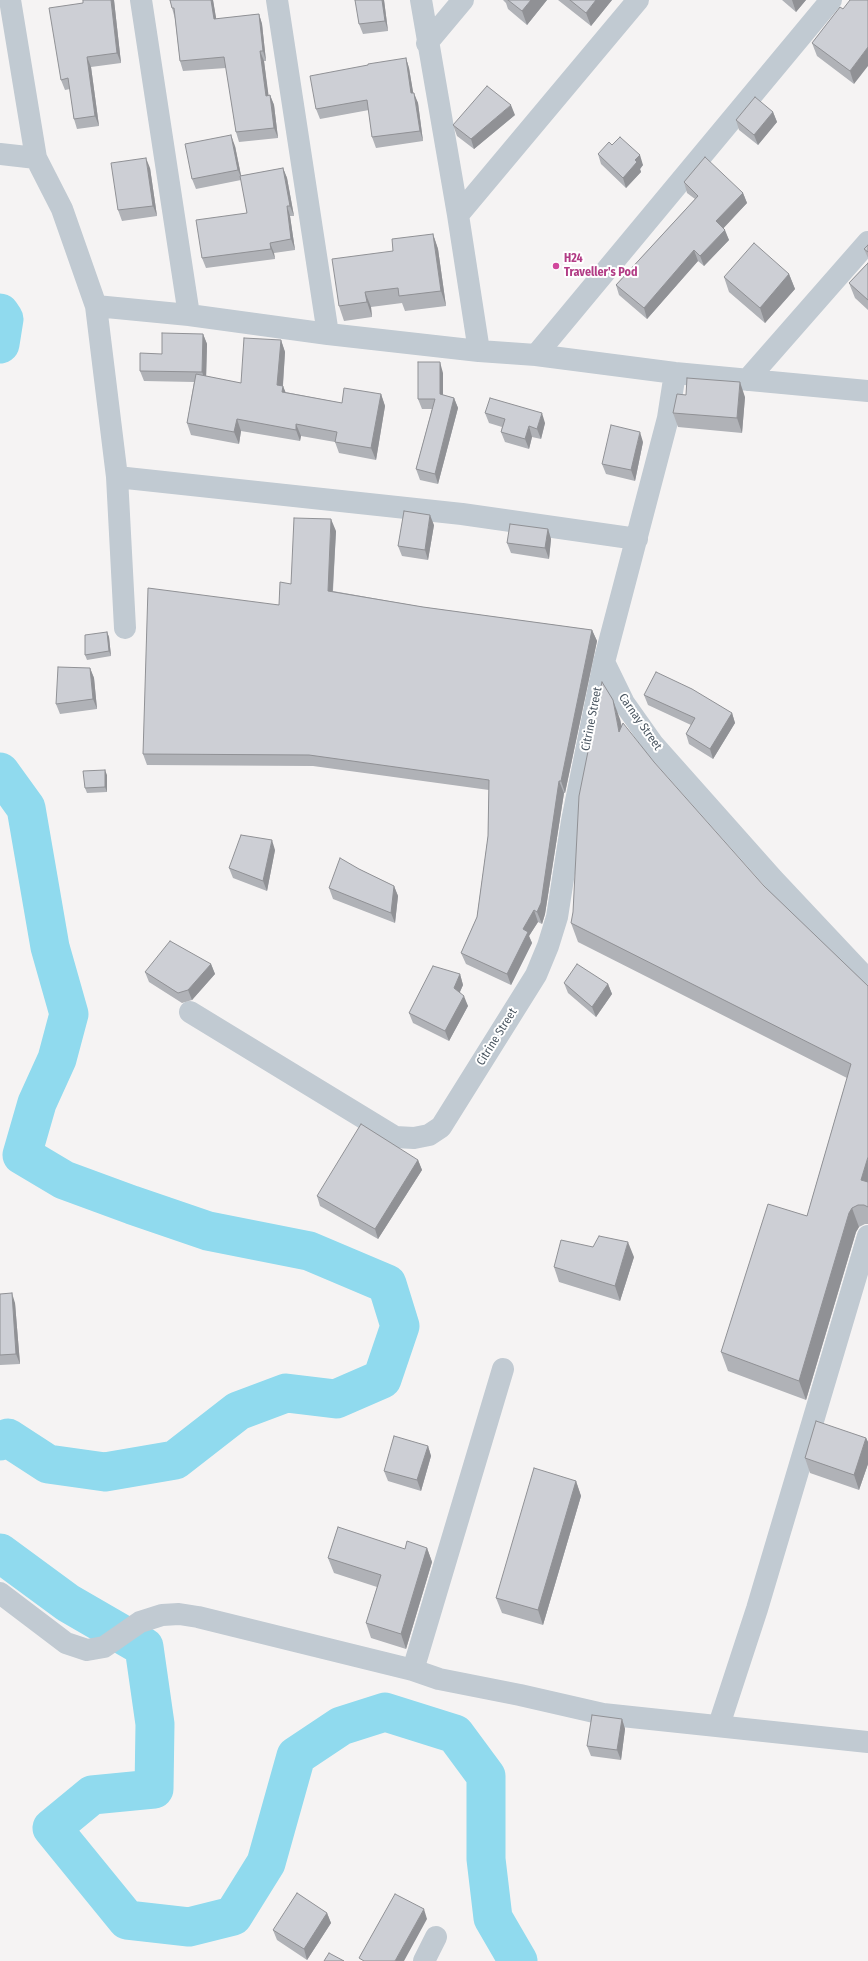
<!DOCTYPE html>
<style>
body{margin:0}
canvas{display:block;background:#f5f3f3}
</style>
<canvas width="868" height="1961"></canvas>
<script>
const context = document.querySelector('canvas').getContext('2d');
context.lineJoin = 'round';
const toPath = rows => new Path2D(rows.map(r => 'M' + r).join(''));
function stroke(path, color, width, dash) { context.strokeStyle = color; context.lineWidth = width; context.lineCap = dash ? 'butt' : 'round'; context.setLineDash(dash || []); context.stroke(path); }
function fillPath(path, color) { context.fillStyle = color; context.fill(path, 'evenodd'); }
function drawText(font, color, halo, rows, align = 'center') {
  context.font = font + ' "Fira Sans Condensed",sans-serif'; context.lineWidth = 4; context.setLineDash([]); context.textBaseline = 'middle'; context.strokeStyle = halo; context.fillStyle = color; for (const [text, x, y, turn = 0] of rows) {
    context.save(); context.translate(x, y); context.rotate((+turn || 0) * Math.PI / 180); context.textAlign = isNaN(turn) ? turn : align; if (halo) context.strokeText(text, 0, 0); context.fillText(text, 0, 0); context.restore();
  }
}
stroke(toPath([
 [0,313,4,319,0,344],
 [0,772,26,808,50,947,69,1014,57,1059,37,1103,22,1155,64,1180,132,1205,208,1231,309,1251,387,1284,400,1326,382,1379,336,1399,286,1393,238,1411,175,1460,105,1472,48,1464,8,1438,0,1441],
 [0,1553,68,1603,144,1647,155,1724,154,1789,92,1795,52,1828,127,1920,189,1927,233,1916,266,1863,296,1756,341,1726,385,1712,455,1734,486,1776,486,1859,493,1918,518,1961]
]), '#90daee', 39);
stroke(toPath([
 [10,0,36,158],
 [141,0,189,315],
 [277,0,328,334],
 [421,0,458,215,479,351],
 [427,43,463,0],
 [0,154,36,158,62,209,96,306,189,315,328,334,479,351,536,355,675,373,868,391],
 [458,215,638,0],
 [96,306,117,477,462,514,637,539],
 [536,355,831,0],
 [675,373,668,418,604,662,624,703,653,744,773,879,868,980],
 [747,380,868,242],
 [117,477,125,628],
 [190,1012,395,1137,414,1138,429,1135,441,1127,536,975,548,946,557,917,572,821,604,662],
 [0,1593,66,1643,87,1650,104,1647,140,1622,162,1615,179,1614,198,1617,413,1670,439,1679,520,1695,603,1714,868,1742],
 [413,1670,503,1369],
 [719,1725,757,1609,868,1236],
 [424,1961,436,1937]
]), '#c1cad2', 22);
fillPath(toPath([
 [83,0,114,0,121,63,91,67,99,126,77,129,74,119,70,89,65,90,61,80,83,3],
 [170,0,213,0,216,19,259,14,262,24,266,61,264,61,268,95,270,95,274,105,278,138,239,142,236,132,226,68,183,71,180,61,175,19,172,8],
 [384,0,388,31,363,34,359,24],
 [503,0,547,0,527,25,508,9,506,3],
 [558,0,612,0,591,26],
 [782,0,806,0,796,12],
 [840,7,854,84,817,56,812,43],
 [406,58,409,68,413,93,418,103,423,141,376,148,372,137,369,110,320,119,316,109],
 [773,112,777,122,758,145,739,130,736,120],
 [515,115,474,149,457,136,453,125],
 [612,145,643,165,640,169,641,172,626,188,601,164,598,154],
 [235,146,241,176,283,168,287,178,294,216,290,216,295,250,274,253,275,259,206,268,202,258,247,213,241,180,196,189,192,179],
 [150,168,157,216,122,221,118,210],
 [684,182,743,193,747,203,723,228,729,240,704,266,698,261,647,319,619,295,616,285,695,199,687,193],
 [433,234,438,249,446,306,405,311,402,303,371,307,372,317,344,321,339,306,393,251],
 [868,245,868,258,864,249],
 [868,263,868,310,855,298,849,283],
 [789,274,795,289,765,323,729,292,724,277],
 [203,334,207,344,206,376,241,383,281,340,285,352,283,386,285,392,342,403,381,394,385,406,376,460,339,453,335,442,301,436,300,441,241,431,239,444,191,435,187,423,194,382,144,381,140,371],
 [443,373,443,395,454,398,458,408,438,484,420,480,416,469,432,409,422,409,418,399],
 [745,397,742,433,678,427,673,413],
 [485,413,545,423,541,439,532,437,529,449,505,442,501,432,502,427,489,423],
 [643,442,635,481,606,474,602,464],
 [434,525,428,560,402,556,398,546],
 [548,529,551,539,549,559,511,553,507,543],
 [336,531,333,591,423,607,592,630,597,641,565,793,564,793,545,914,542,924,538,922,529,936,532,943,511,985,466,964,461,953,477,917,488,836,489,790,313,766,147,765,143,754,279,605,291,584],
 [107,632,109,637,111,656,87,660,85,655],
 [90,668,94,678,97,709,60,714,56,704],
 [644,695,732,713,735,723,713,759,689,744,686,734,691,725,648,705],
 [620,719,622,727,654,762,764,886,868,986,868,1224,865,1224,859,1227,856,1232,806,1400,728,1371,721,1352,807,1216,847,1078,578,942,571,923],
 [107,775,107,792,87,793,85,788],
 [275,850,267,891,233,878,229,868],
 [359,869,394,886,398,896,395,923,333,899,329,888],
 [211,964,215,974,192,1000,182,1003,149,982,145,972],
 [460,974,463,985,460,992,468,1006,449,1041,413,1023,409,1013],
 [564,983,608,984,612,994,596,1017,568,993],
 [418,1160,422,1170,378,1239,320,1206,317,1196],
 [634,1257,620,1301,559,1282,554,1267],
 [0,1294,15,1303,20,1364,0,1365],
 [866,1438,868,1442,868,1464,859,1490,810,1473,805,1458],
 [428,1446,431,1456,421,1491,388,1481,384,1471],
 [576,1481,581,1496,543,1625,502,1613,496,1598],
 [427,1548,432,1562,406,1649,371,1638,366,1623,377,1587,334,1573,328,1558,405,1549],
 [622,1719,625,1729,621,1760,591,1756,587,1746],
 [327,1913,331,1923,307,1960,277,1940,273,1930]
]), '#b0b2b7');
fillPath(toPath([
 [111,0,114,0,121,63,117,53],
 [211,0,213,0,218,29,214,19],
 [382,0,384,0,388,31,385,21],
 [531,0,547,0,527,25,522,11],
 [596,0,612,0,591,26,586,13],
 [792,0,806,0,796,12],
 [259,14,262,24,266,61,263,51],
 [868,47,868,66,854,84,850,71],
 [260,51,264,61,270,106,266,96],
 [87,57,91,67,99,126,95,116],
 [406,58,409,68,415,103,411,93],
 [414,93,418,103,423,141,420,131],
 [270,95,274,105,278,138,274,128],
 [511,105,515,115,474,149,471,139],
 [773,112,777,122,758,145,754,135],
 [231,135,235,146,242,180,238,170],
 [640,155,643,165,640,169,641,172,626,188,623,178,635,160],
 [146,158,150,168,157,216,153,206],
 [283,168,287,178,294,216,290,206],
 [743,193,747,203,720,232,716,221],
 [287,206,290,216,295,250,291,239],
 [725,230,729,240,704,266,700,256],
 [433,234,438,249,446,306,441,291],
 [270,243,274,253,275,259,271,249],
 [694,250,698,261,647,319,644,308],
 [789,274,795,289,765,323,760,308],
 [365,292,371,307,372,317,367,302],
 [203,334,207,344,206,382,202,372],
 [281,340,285,352,282,397,277,385],
 [440,362,443,373,443,405,440,394],
 [740,382,745,397,742,433,737,418],
 [283,386,288,398,282,392],
 [381,394,385,406,376,460,371,448],
 [454,398,458,408,438,484,435,474],
 [542,413,545,423,541,439,537,429],
 [237,419,241,431,239,444,234,432],
 [296,424,301,436,300,441,296,430],
 [529,426,532,437,529,449,525,439],
 [640,432,643,442,635,481,631,470],
 [430,515,434,525,428,560,425,550],
 [331,519,336,531,332,602,328,591],
 [548,529,551,539,549,559,545,548],
 [592,630,597,641,565,793,561,781],
 [107,632,109,637,111,656,109,651],
 [90,668,94,678,97,709,93,699],
 [613,700,620,719,626,751,619,732],
 [732,713,735,723,713,759,710,749],
 [105,770,107,775,107,792,105,787],
 [559,781,564,793,545,914,542,924,537,912],
 [272,840,275,850,267,891,263,881],
 [394,886,398,896,395,923,391,913],
 [534,910,538,922,529,936,532,943,511,985,507,974,523,929],
 [211,964,215,974,192,1000,188,990],
 [460,974,463,985,457,998,454,988],
 [608,984,612,994,596,1017,592,1007],
 [464,996,468,1006,449,1041,445,1031],
 [868,1157,868,1199,861,1180],
 [418,1160,422,1170,378,1239,375,1229],
 [852,1208,859,1227,856,1232,806,1400,799,1381,849,1213],
 [628,1242,634,1257,620,1301,615,1286],
 [12,1293,15,1303,20,1364,16,1354],
 [866,1438,868,1442,868,1464,859,1490,854,1475],
 [428,1446,431,1456,421,1491,417,1480],
 [576,1481,581,1496,543,1625,538,1610],
 [427,1548,432,1562,406,1649,401,1634],
 [622,1719,625,1729,621,1760,617,1750],
 [424,1909,427,1919,404,1961,395,1961],
 [327,1913,331,1923,307,1960,304,1949]
]), '#909195');
const building = toPath([
 [83,0,111,0,117,53,87,57,95,116,74,119,68,78,61,80,49,8,83,3,83,0],
 [170,0,211,0,214,19,259,14,263,51,260,51,266,96,270,95,274,128,236,132,224,57,180,61,174,8,172,8,170,0],
 [355,0,382,0,385,21,359,24,355,0],
 [508,0,531,0,522,11,508,0],
 [570,0,596,0,586,13,570,0],
 [850,0,868,0,868,47,850,71,812,43,840,7,843,9,850,0],
 [406,58,411,93,414,93,420,131,372,137,367,100,316,109,310,76,368,65,368,64,406,58],
 [487,86,511,105,471,139,453,125,487,86],
 [755,97,773,112,754,135,736,120,755,97],
 [231,135,238,170,192,179,185,144,231,135],
 [620,137,640,155,635,160,637,162,623,178,598,154,609,142,612,145,620,137],
 [705,157,743,193,716,221,725,230,700,256,694,250,644,308,616,285,698,196,684,182,705,157],
 [146,158,153,206,118,210,111,163,146,158],
 [283,168,290,206,287,206,291,239,270,243,271,249,202,258,196,220,247,213,240,176,283,168],
 [433,234,441,291,399,296,398,288,365,292,367,302,339,306,332,259,393,251,392,239,433,234],
 [754,243,789,274,760,308,724,277,754,243],
 [868,245,868,252,864,249,868,245],
 [868,263,868,300,849,283,868,263],
 [162,333,203,334,202,372,140,371,140,353,162,354,162,333],
 [244,338,281,340,277,385,283,386,282,392,342,403,344,388,381,394,371,448,335,442,337,432,296,424,296,430,237,419,234,432,187,423,196,374,241,383,244,338],
 [418,362,440,362,440,394,454,398,435,474,416,469,435,399,418,399,418,362],
 [687,378,740,382,737,418,673,413,677,394,686,395,687,378],
 [490,398,542,413,537,429,529,426,525,439,501,432,505,419,485,413,490,398],
 [611,425,640,432,631,470,602,464,611,425],
 [404,511,430,515,425,550,398,546,404,511],
 [294,518,331,519,328,591,423,607,592,630,561,781,559,781,541,903,537,912,534,910,523,929,528,932,507,974,461,953,477,917,488,836,489,780,309,755,143,754,148,588,279,605,280,582,291,584,294,518],
 [510,524,548,529,545,548,507,543,510,524],
 [107,632,109,651,85,655,85,635,107,632],
 [58,667,90,668,93,699,56,704,58,667],
 [656,672,692,689,732,713,710,749,686,734,695,718,644,695,656,672],
 [602,682,613,700,619,732,623,723,654,762,764,886,868,986,868,1157,861,1180,868,1182,868,1207,864,1205,858,1205,852,1208,849,1213,799,1381,721,1352,768,1204,807,1216,851,1064,571,923,573,912,579,796,602,682],
 [105,770,105,787,85,788,83,771,105,770],
 [241,835,272,840,263,881,229,868,241,835],
 [340,858,359,869,394,886,391,913,329,888,340,858],
 [170,941,211,964,188,990,178,993,145,972,170,941],
 [577,964,608,984,592,1007,564,983,577,964],
 [433,966,460,974,454,988,464,996,445,1031,409,1013,433,966],
 [361,1124,418,1160,375,1229,317,1196,361,1124],
 [599,1236,628,1242,615,1286,554,1267,561,1240,593,1247,599,1236],
 [12,1293,16,1354,0,1355,0,1294,12,1293],
 [816,1421,866,1438,854,1475,805,1458,816,1421],
 [394,1436,428,1446,417,1480,384,1471,394,1436],
 [534,1468,576,1481,538,1610,496,1598,534,1468],
 [338,1527,405,1549,407,1541,427,1548,401,1634,366,1623,381,1575,328,1558,338,1527],
 [592,1715,622,1719,617,1750,587,1746,592,1715],
 [297,1893,327,1913,304,1949,273,1930,297,1893],
 [395,1894,424,1909,395,1961,364,1961,359,1958,395,1894],
 [329,1953,344,1961,324,1961,329,1953]
]);
fillPath(building, '#cdcfd5');
stroke(building, '#909195', 1);
for (const [x, y, r, color] of [
 [556,266,4,"#d1479c"]
]) { const dot = new Path2D(); dot.arc(x, y, r, 0, 2 * Math.PI); context.fillStyle = color; context.fill(dot); stroke(dot, '#fff', 1.5); }
drawText('bold 12px', '#b23c85', '#fff', [
 ["H24",564,259],
 ["Traveller's Pod",564,273]
], 'left');
drawText('12px', '#4a5661', '#fff', [
 ["Citrine Street",592,719,-79],
 ["Carnay Street",640,722,55],
 ["Citrine Street",497,1037,-58]
]);
</script>
